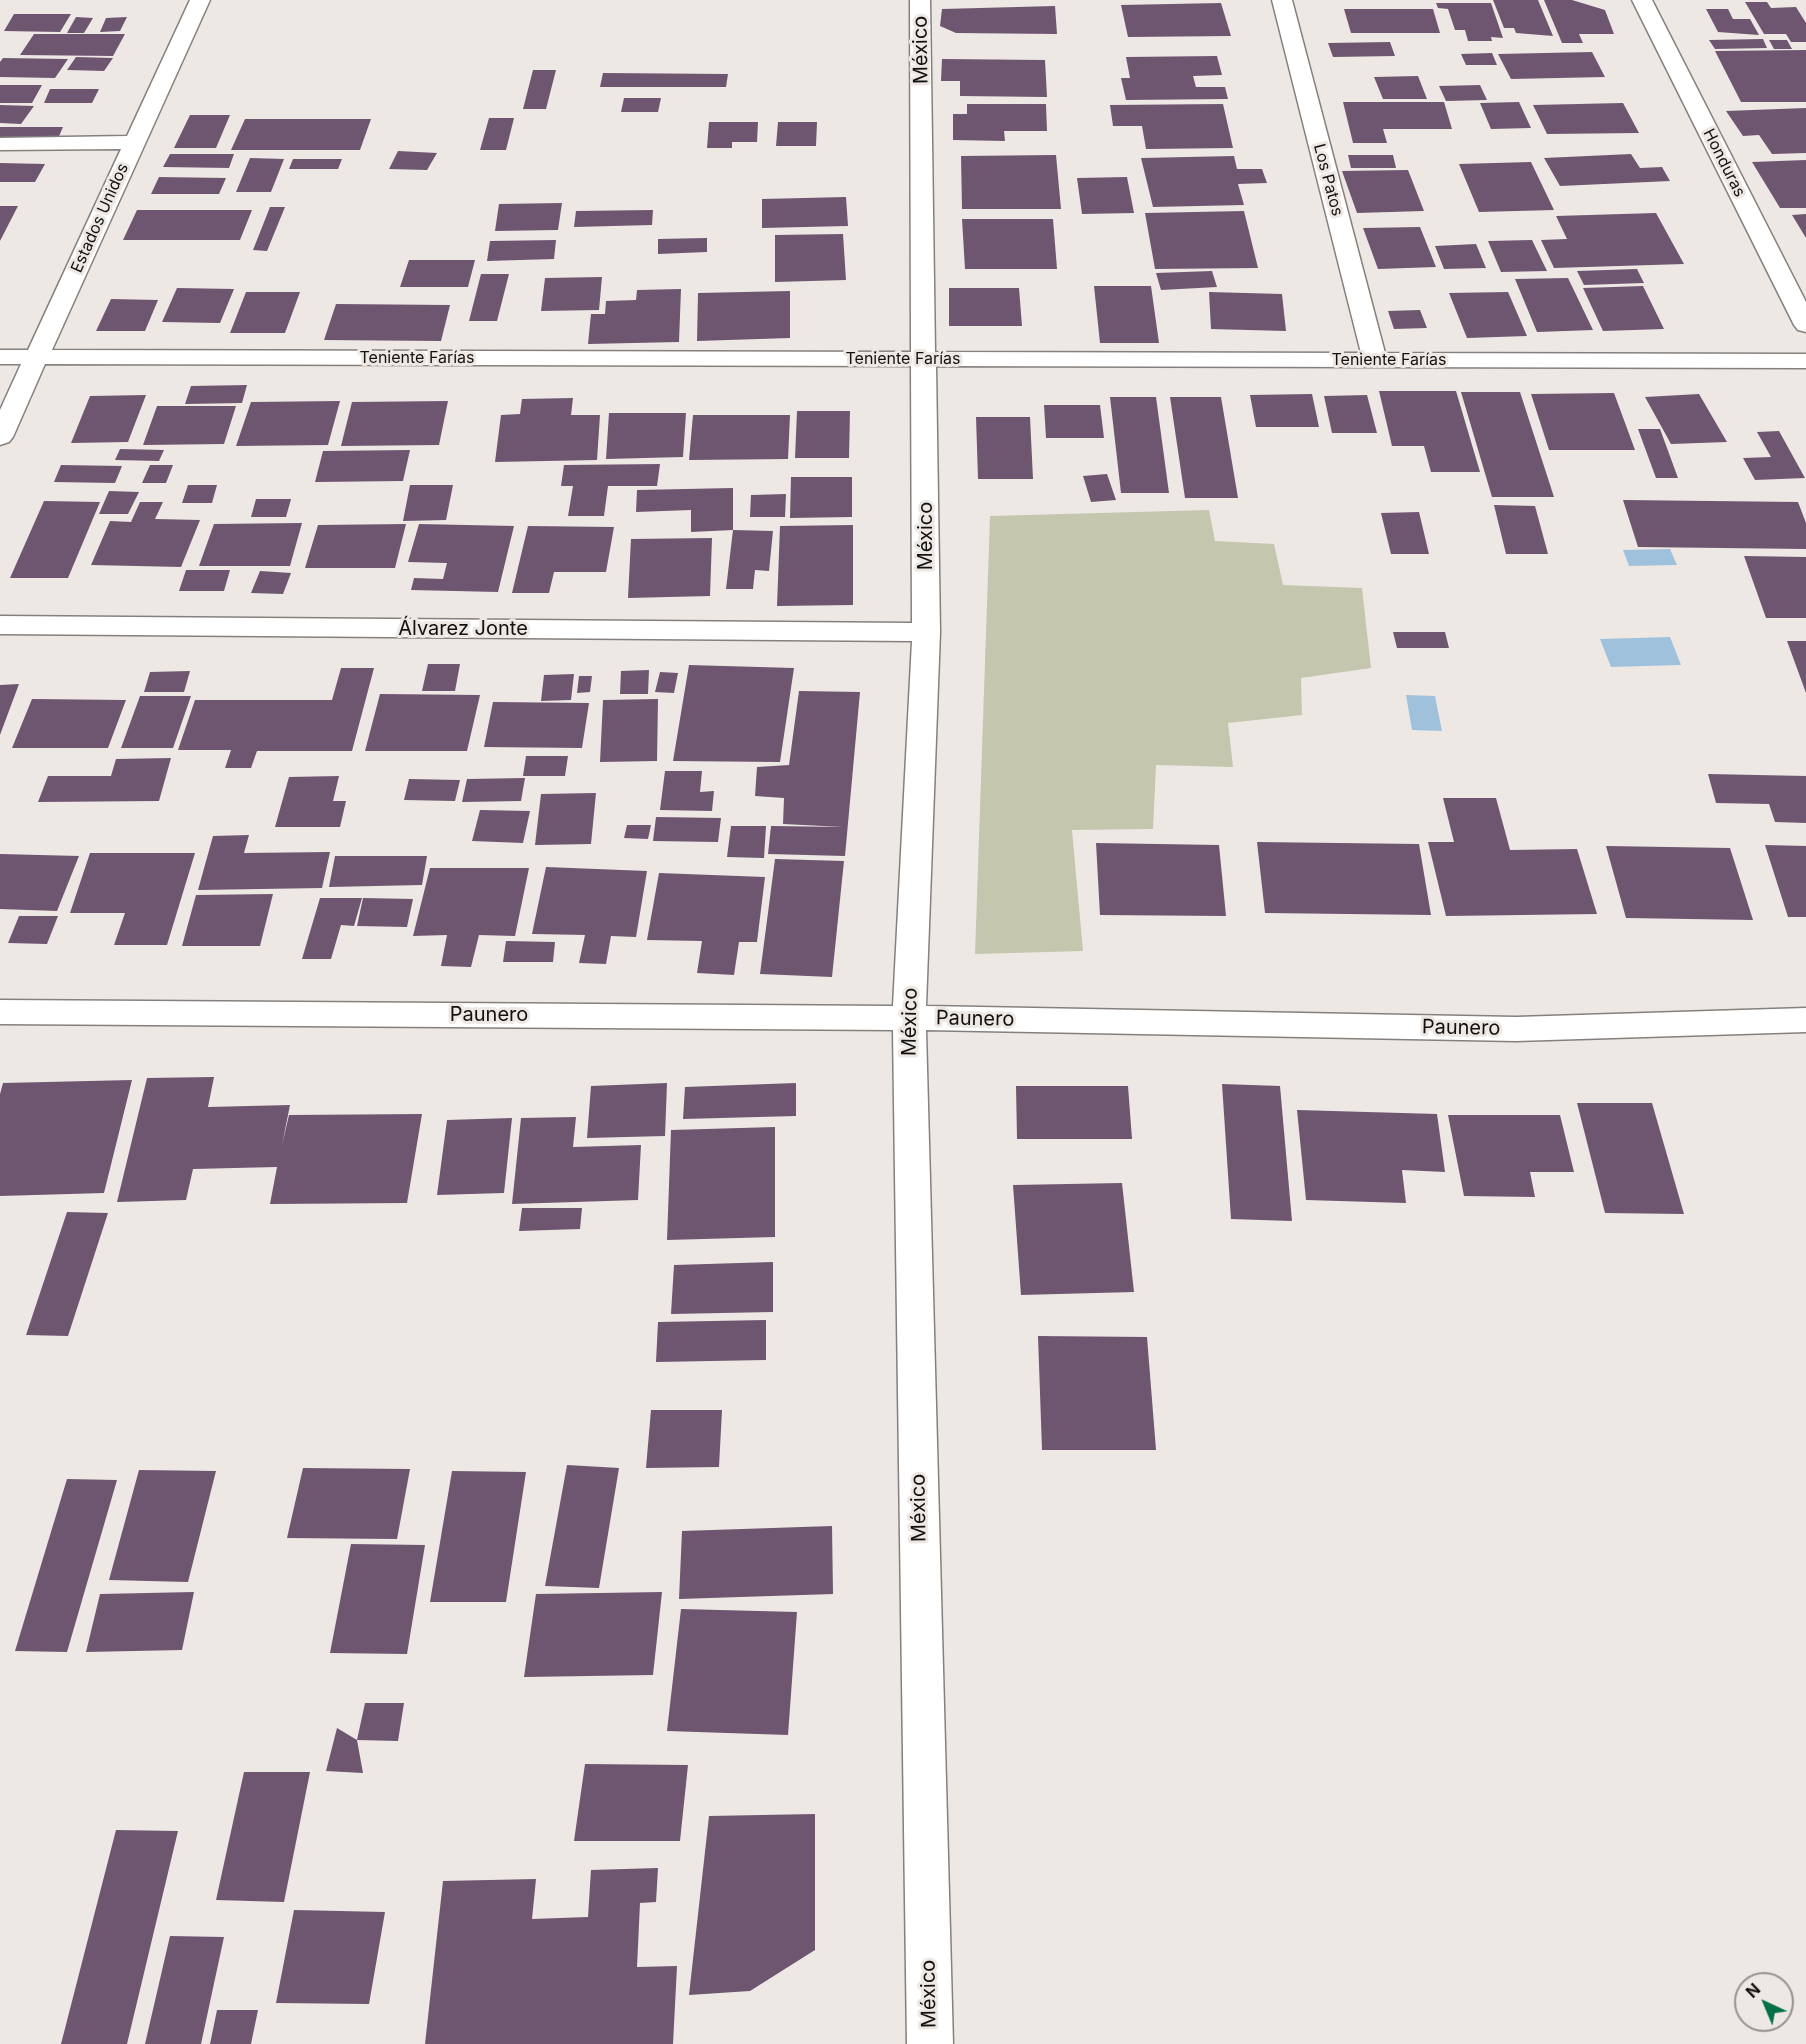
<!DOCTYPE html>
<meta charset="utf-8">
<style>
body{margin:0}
#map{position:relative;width:1806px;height:2044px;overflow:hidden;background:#eee8e4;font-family:Inter,sans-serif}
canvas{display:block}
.north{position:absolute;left:1734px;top:1972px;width:60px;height:60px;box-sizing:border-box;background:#eee8e4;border:2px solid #96928f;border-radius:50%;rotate:316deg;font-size:16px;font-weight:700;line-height:24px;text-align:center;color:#12110f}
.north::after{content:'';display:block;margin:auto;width:21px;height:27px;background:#027048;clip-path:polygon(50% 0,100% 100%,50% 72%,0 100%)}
</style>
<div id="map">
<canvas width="1806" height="2044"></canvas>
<div class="north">N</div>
</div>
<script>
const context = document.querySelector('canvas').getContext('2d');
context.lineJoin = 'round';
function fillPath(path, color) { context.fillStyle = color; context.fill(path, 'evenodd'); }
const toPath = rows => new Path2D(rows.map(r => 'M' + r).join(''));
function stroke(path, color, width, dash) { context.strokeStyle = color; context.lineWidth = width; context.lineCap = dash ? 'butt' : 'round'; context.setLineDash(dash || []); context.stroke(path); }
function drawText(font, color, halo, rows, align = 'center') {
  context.font = font + ' Inter,sans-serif'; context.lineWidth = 6; context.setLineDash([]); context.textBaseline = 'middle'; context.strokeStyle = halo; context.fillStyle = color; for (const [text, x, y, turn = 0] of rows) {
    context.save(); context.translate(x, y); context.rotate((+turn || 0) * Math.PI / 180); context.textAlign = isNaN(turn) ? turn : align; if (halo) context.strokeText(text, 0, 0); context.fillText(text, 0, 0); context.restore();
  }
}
fillPath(toPath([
 [1209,510,1215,541,1274,544,1283,585,1362,588,1371,668,1301,678,1302,715,1228,723,1233,767,1156,765,1153,829,1072,830,1083,951,975,954,990,516]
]), '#c4c7ae');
fillPath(toPath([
 [1670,549,1677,565,1629,566,1623,550],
 [1670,637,1681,665,1611,667,1600,639],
 [1406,695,1435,696,1442,731,1412,730]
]), '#a0c1db');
fillPath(toPath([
 [1493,0,1538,0,1553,36,1516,33,1514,28,1504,28],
 [1544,0,1572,0,1605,10,1614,34,1579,34,1583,43,1562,43],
 [1745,2,1767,2,1771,8,1796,7,1806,23,1806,42,1791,42,1786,34,1764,34],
 [1221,3,1231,36,1128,37,1121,5],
 [1436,3,1491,3,1503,38,1491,37,1492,41,1468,41,1465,30,1455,30,1448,9,1438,8],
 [1055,6,1057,34,956,33,940,26,942,9],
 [1344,9,1433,9,1440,33,1351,33],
 [1706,9,1728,9,1733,19,1750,19,1759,35,1718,32],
 [14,14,71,14,60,32,4,31],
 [76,17,93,18,84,33,67,33],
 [127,17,120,31,100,32,106,18],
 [34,34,125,34,113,56,20,55],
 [1763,39,1767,48,1715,49,1709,40],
 [1769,40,1787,40,1792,49,1774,49],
 [1390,42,1395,56,1333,57,1328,43],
 [1806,50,1806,102,1741,102,1715,51],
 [1592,52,1605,77,1511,79,1498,54],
 [1492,53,1497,65,1466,65,1461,54],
 [1217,56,1222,75,1193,76,1196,87,1225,87,1228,99,1126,100,1121,78,1130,78,1126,57],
 [76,57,113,58,104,71,67,70],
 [3,58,68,59,55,78,0,77,0,62],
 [942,59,1045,60,1047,97,960,96,960,81,941,81],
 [533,70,556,70,546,109,523,109],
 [603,73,728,74,726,87,600,87],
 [1418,76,1427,99,1383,99,1374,77],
 [0,85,42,85,32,103,0,103],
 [1480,85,1487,100,1446,101,1439,86],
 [50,89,99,89,92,103,44,103],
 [624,98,661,98,658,112,621,112],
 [1343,102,1444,102,1452,129,1383,129,1387,143,1353,143],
 [1519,102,1531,128,1491,129,1480,103],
 [1623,103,1639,133,1547,134,1533,105],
 [967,104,1046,104,1047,131,1004,131,1005,141,953,140,953,114,967,114],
 [1223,104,1233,148,1146,149,1142,126,1113,126,1110,105],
 [0,105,34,106,21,124,0,123],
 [1806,108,1806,153,1772,154,1759,135,1743,136,1726,111],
 [190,115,230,115,216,148,174,148],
 [489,118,514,118,506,150,480,150],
 [245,119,371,119,360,150,231,150],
 [709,122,758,122,757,142,732,142,732,148,707,148],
 [778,122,817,122,816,146,776,146],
 [0,127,63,127,57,141,0,141],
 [398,151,437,153,427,170,389,169],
 [170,154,234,154,229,168,163,167],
 [1631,154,1640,168,1662,167,1670,181,1560,186,1544,158],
 [1056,155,1061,209,962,209,961,156],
 [1348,155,1393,155,1396,168,1351,168],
 [1234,156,1237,169,1262,169,1267,183,1238,184,1244,205,1153,207,1141,158],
 [250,158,284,159,271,192,236,192],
 [293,159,342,159,338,169,289,169],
 [1806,160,1806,208,1780,208,1752,162],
 [1531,162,1554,210,1479,212,1459,164],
 [0,163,45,164,35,182,0,182],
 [1408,170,1424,211,1357,213,1342,171],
 [159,177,226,178,219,194,151,194],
 [1127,177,1134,213,1082,214,1077,178],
 [846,197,848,226,762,228,762,199],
 [562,203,558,230,495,231,499,204],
 [0,206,18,206,0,241],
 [270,207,285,207,267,251,253,250],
 [137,210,252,210,240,240,123,240],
 [653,210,652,225,574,227,576,211],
 [1244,211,1258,268,1155,269,1145,213],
 [1656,213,1684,264,1554,268,1541,240,1567,239,1556,216],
 [1806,214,1806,238,1792,215],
 [962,219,1053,219,1057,269,965,269],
 [1420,227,1436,267,1378,269,1363,228],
 [843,234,846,280,775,282,775,235],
 [707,238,707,252,658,254,658,239],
 [556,240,554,259,487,261,490,241],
 [1532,240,1547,271,1501,272,1488,241],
 [1476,244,1486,268,1444,269,1435,246],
 [409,260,475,260,468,287,400,287],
 [1637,269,1644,283,1584,285,1577,271],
 [1212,271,1217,287,1161,290,1156,273],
 [481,274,509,274,497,321,469,321],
 [602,277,599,310,541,311,545,278],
 [1568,278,1593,330,1537,332,1515,279],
 [1094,286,1151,286,1159,343,1100,343],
 [1643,286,1664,329,1603,331,1583,288],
 [177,288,234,289,220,323,162,322],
 [949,288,1019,288,1022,326,949,326],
 [681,289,679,342,588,344,591,314,605,314,606,301,636,300,637,290],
 [790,291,790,338,697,341,698,293],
 [246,292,300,292,285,333,230,333],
 [1209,292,1282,294,1286,331,1211,329],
 [1508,292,1527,336,1467,338,1449,293],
 [111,299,158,300,145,331,96,331],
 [336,304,450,305,441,341,324,340],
 [1420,310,1427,328,1394,329,1388,311],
 [247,385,242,403,185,404,191,386],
 [1379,391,1456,391,1480,472,1431,472,1424,446,1392,446],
 [1461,392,1520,392,1554,497,1492,497],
 [1614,393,1635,450,1549,450,1531,394],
 [1312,394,1319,427,1256,427,1250,395],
 [1699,394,1727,442,1671,444,1645,397],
 [146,395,128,442,71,443,90,396],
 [1367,395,1377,433,1332,433,1324,396],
 [1110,397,1156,397,1169,493,1121,493],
 [1170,397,1221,397,1238,498,1185,498],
 [573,398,571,415,600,415,597,460,495,462,501,415,520,414,522,399],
 [340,401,328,445,236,446,251,402],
 [448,401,439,445,341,446,352,402],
 [1044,405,1100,405,1104,438,1046,438],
 [157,406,236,406,224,444,143,445],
 [797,411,850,411,849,458,795,458],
 [609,413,686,413,683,457,606,459],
 [693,415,790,415,788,459,689,460],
 [976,417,1030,417,1033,479,978,479],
 [1638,429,1660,429,1678,478,1656,478],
 [1779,431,1805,478,1755,480,1743,458,1771,457,1757,432],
 [120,449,164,450,159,461,115,460],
 [410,450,403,481,315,482,323,451],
 [660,464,657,486,608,486,604,516,568,516,573,486,561,486,564,465],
 [61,465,122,466,115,483,54,482],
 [150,465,173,465,166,483,142,483],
 [1107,474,1116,500,1091,502,1083,476],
 [791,477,852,477,852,517,790,518],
 [188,485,217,485,212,503,182,503],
 [410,485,453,485,446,520,403,521],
 [733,488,733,530,773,531,769,571,755,570,753,589,726,589,733,530,691,532,691,510,636,512,637,490],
 [109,491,139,492,128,514,99,514],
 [786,494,785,517,750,517,751,495],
 [256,499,291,499,286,517,251,517],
 [1623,500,1798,502,1806,523,1806,549,1638,547],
 [44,501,100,502,68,578,10,578],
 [140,502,163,502,155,519,200,520,181,567,91,565,110,521,131,522],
 [1494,505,1535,506,1548,554,1506,554],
 [1419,512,1429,554,1391,554,1381,513],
 [302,523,290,566,199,566,214,524],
 [406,524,395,568,305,568,318,525],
 [419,524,514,526,498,592,411,590,414,578,443,579,447,563,408,562],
 [853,525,853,605,777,606,780,526],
 [528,526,614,527,606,572,554,572,549,593,512,593],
 [712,538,710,596,628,598,631,539],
 [1744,556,1806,557,1806,618,1766,618],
 [186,570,230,570,224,591,179,591],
 [260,571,291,573,283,594,251,593],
 [1393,632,1445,632,1449,648,1397,648],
 [1787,641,1806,641,1806,693],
 [428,664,460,664,455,691,422,691],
 [689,665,794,668,780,762,673,761],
 [341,668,374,668,352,751,257,751,251,768,225,768,231,750,178,750,195,700,332,700],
 [649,670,648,694,620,694,621,671],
 [190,671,184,692,144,692,150,672],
 [660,672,678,673,674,693,655,692],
 [574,674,571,700,541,701,544,675],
 [579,676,592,676,590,692,577,693],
 [19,684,0,735,0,685],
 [799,691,860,692,845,856,768,854,771,826,844,827,783,824,784,798,755,796,757,767,789,765],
 [380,694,480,695,467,751,365,751],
 [140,696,191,696,173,748,121,748],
 [32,699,126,700,108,748,12,748],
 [658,699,657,761,600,762,603,700],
 [493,702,589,703,582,748,484,747],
 [526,756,568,756,565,776,523,776],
 [171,758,159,801,38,802,48,776,111,776,116,759],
 [665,771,702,771,700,792,714,791,712,811,660,810],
 [1708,774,1806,776,1806,823,1775,822,1769,804,1716,803],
 [339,776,333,801,346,801,340,827,275,827,289,777],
 [525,778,521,801,462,802,467,779],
 [409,779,460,780,455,801,404,800],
 [596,793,591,844,535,845,541,794],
 [1443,798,1496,798,1510,850,1577,849,1597,914,1446,916,1428,842,1454,842],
 [480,810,530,811,523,843,472,841],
 [656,817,721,818,718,842,653,841],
 [627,825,651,825,648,839,624,838],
 [731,826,766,826,764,858,727,857],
 [249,835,244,853,330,852,322,888,198,890,213,836],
 [1257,842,1419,844,1431,915,1265,913],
 [1096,843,1219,845,1226,916,1100,915],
 [1765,845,1806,846,1806,917,1788,917],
 [1606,846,1730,848,1753,920,1626,918],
 [90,853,195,853,167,945,114,945,125,913,70,913],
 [0,854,79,856,57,911,0,909],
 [335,856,427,856,422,885,329,887],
 [775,859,844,861,832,977,760,974],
 [546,867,647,871,636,937,611,936,606,964,579,963,585,935,532,934],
 [430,868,529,868,515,936,479,935,471,967,441,966,447,935,413,936],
 [659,873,765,877,757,942,739,942,734,975,697,973,702,941,647,940],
 [273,894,260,946,182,946,196,895],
 [320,898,362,898,354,926,341,925,331,959,302,959],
 [363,898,413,899,407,927,357,926],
 [19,916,58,916,47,944,8,943],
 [506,941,555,942,553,962,503,962],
 [214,1077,208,1107,290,1105,282,1145,289,1115,422,1114,407,1203,270,1204,277,1167,193,1169,186,1200,117,1202,147,1078],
 [132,1080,104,1193,0,1196,0,1094,3,1083],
 [667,1083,665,1136,587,1138,591,1086],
 [796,1083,796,1116,683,1119,685,1087],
 [1222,1084,1280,1086,1292,1221,1231,1219],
 [1016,1086,1128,1086,1132,1139,1017,1139],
 [1577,1103,1652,1103,1684,1214,1605,1213],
 [1297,1110,1437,1114,1445,1172,1402,1170,1406,1203,1306,1200],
 [1448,1115,1560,1115,1574,1172,1530,1172,1535,1197,1464,1196],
 [576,1117,573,1147,641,1145,638,1200,512,1204,521,1118],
 [512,1118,504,1193,437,1195,447,1120],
 [775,1127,775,1237,667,1240,671,1130],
 [1122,1183,1134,1292,1021,1295,1013,1185],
 [522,1208,582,1208,580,1229,519,1231],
 [67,1212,108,1213,68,1336,26,1335],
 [773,1262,773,1312,671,1314,674,1265],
 [766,1320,766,1360,656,1362,658,1322],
 [1038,1336,1147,1337,1156,1450,1042,1450],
 [651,1410,722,1410,719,1467,646,1468],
 [567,1465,619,1468,599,1588,545,1586],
 [303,1468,410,1469,397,1539,287,1538],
 [139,1470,216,1471,188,1582,109,1580],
 [452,1471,526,1472,506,1602,430,1602],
 [67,1479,117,1480,67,1652,15,1651],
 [832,1526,833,1594,679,1599,682,1531],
 [351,1544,425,1545,407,1654,330,1653],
 [194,1592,182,1650,86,1652,100,1594],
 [662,1592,653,1675,524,1677,536,1594],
 [681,1609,797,1612,788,1735,667,1731],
 [365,1703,404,1703,398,1741,357,1740],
 [337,1728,357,1740,363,1773,326,1771],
 [585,1764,688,1765,680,1841,574,1841],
 [244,1772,310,1772,284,1902,216,1900],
 [815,1814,815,1950,750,1991,689,1995,709,1816],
 [116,1830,178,1831,127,2044,61,2044],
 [658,1868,656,1902,640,1903,637,1967,677,1966,673,2044,425,2044,443,1881,536,1879,532,1919,588,1917,591,1870],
 [294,1910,385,1912,369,2004,276,2003],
 [170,1936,224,1937,201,2044,145,2044],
 [217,2010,258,2010,251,2044,210,2044]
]), '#6e5671');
const minor = toPath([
 [190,0,210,0,52,350,911,352,910,0,930,0,935,352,1361,353,1272,0,1292,0,1385,353,1806,354,1806,368,936,366,940,632,926,1006,1516,1017,1806,1008,1806,1032,1516,1041,926,1030,953,2044,907,2044,893,1030,0,1024,0,1000,893,1006,912,641,0,634,0,616,912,623,911,366,45,364,13,437,9,442,0,445,0,410,21,364,0,364,0,350,28,350,121,149,0,150,0,138,127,136,190,0],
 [1632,0,1652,0,1806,302,1806,332,1798,330,1794,325,1632,0]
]);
stroke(minor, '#85807d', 3);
fillPath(minor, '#fff');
drawText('16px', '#12110f', '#eee8e4', [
 ["Honduras",1724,163,63],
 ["Los Patos",1328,180,75],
 ["Estados Unidos",100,218,-66],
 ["Teniente Farías",417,358],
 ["Teniente Farías",903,359],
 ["Teniente Farías",1389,360]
]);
drawText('20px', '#12110f', '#eee8e4', [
 ["México",921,50,-91],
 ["México",926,536,-90],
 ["Álvarez Jonte",463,629],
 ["Paunero",489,1015],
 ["Paunero",975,1019,1],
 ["México",910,1022,-89],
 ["Paunero",1461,1028,1],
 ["México",919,1508,-91],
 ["México",929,1994,-91]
]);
</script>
